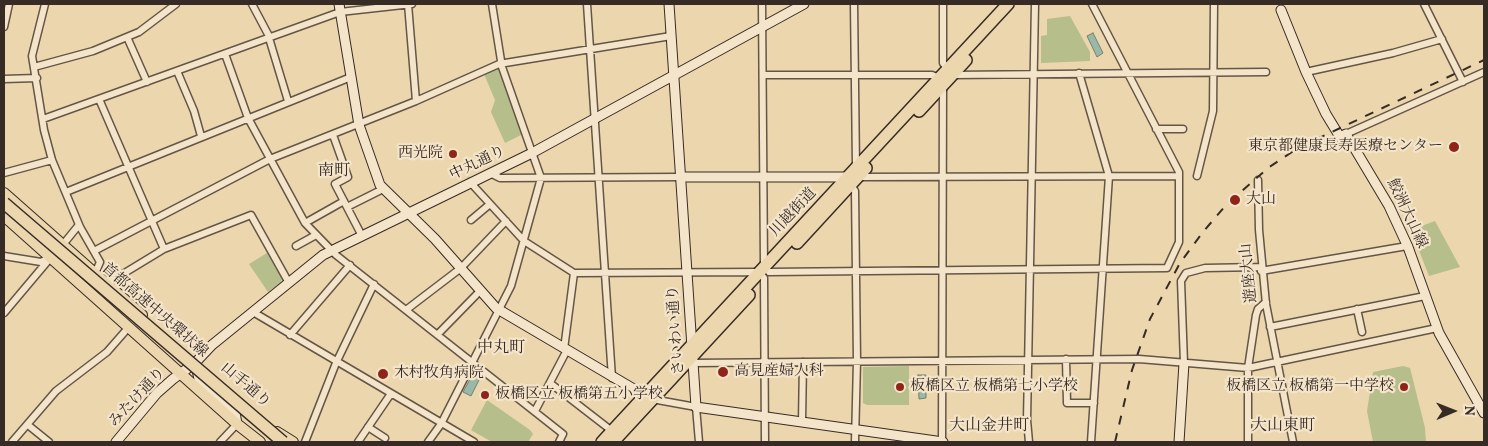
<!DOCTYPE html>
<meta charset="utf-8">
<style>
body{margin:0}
#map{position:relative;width:1488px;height:446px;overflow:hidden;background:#ecd6ad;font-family:Vollkorn,serif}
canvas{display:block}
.frame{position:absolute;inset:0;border:5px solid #372b25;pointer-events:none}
.north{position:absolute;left:1428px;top:386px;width:50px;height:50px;-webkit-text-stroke:4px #f3e4ca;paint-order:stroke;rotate:89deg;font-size:14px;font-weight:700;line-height:20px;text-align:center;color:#372b25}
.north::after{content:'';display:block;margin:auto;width:18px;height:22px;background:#372b25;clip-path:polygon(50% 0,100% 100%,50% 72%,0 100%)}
</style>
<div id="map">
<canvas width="1488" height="446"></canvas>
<div class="frame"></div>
<div class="north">N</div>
</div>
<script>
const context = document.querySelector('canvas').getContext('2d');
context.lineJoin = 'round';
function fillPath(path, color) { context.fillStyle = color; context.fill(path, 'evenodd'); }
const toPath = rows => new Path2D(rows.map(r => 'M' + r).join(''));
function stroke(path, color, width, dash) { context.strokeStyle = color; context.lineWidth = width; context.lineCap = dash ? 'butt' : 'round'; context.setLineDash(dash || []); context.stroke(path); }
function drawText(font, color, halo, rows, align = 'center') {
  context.font = font + ' Vollkorn,"Noto Serif JP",serif'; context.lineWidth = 4.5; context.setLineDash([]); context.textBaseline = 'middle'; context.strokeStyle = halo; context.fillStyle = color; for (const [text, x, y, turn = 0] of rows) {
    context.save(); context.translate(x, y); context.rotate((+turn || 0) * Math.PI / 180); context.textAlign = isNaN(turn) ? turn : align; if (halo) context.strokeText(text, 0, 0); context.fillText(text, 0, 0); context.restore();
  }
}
fillPath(toPath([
 [1070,16,1090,52,1090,61,1041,63,1041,36,1047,35,1047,19],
 [499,68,523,134,505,143,491,112,495,100,484,74],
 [1435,221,1460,267,1429,276,1411,230],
 [267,253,282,279,281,282,268,292,249,264],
 [909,366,909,405,867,405,863,403,863,367],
 [1403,366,1410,368,1425,428,1426,442,1373,442,1367,411,1373,372],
 [487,400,530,430,533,434,528,442,492,442,471,430]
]), '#b6be8b');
const water = toPath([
 [1093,33,1103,53,1097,57,1087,36,1093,33],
 [474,372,481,376,471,396,463,392,474,372],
 [918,375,926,375,926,398,919,399,918,375]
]);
fillPath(water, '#99b9a6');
stroke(water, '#728072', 1);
const street = toPath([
 [45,4,32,56,44,130,52,160,80,227,100,262,97,269,93,270],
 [252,4,270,38],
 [408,4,416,101],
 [587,4,612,378],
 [762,4,764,267],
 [854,4,856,167],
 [943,4,943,63,953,75,1266,72],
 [1424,4,1463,82],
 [4,27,9,4],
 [127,37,147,82],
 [269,38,288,101],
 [225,54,248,118,305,223,336,255,563,434,559,442],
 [34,67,93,51,139,32,176,4],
 [177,71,194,111,201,136],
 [1306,72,1393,53,1442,39],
 [1079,73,1109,176,1091,442],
 [763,75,932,75,939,78,943,86,942,442],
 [4,79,37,78],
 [99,99,164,249],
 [43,119,340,12,412,4],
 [1156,129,1183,129],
 [1346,134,1484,72],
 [333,135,348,177,335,184,362,236],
 [4,173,52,160],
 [490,173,500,178,681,177],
 [1197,176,1213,111,1214,4],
 [858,177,1179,176],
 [1258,180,1259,230,1266,304,1293,442],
 [470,182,524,241,574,273,759,272,764,278,765,442],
 [852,182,851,185,855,191,857,361,855,442],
 [66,192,351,77],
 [347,207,383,189],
 [471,220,490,204],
 [305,223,344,201],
 [296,246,316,235],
 [61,247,78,226,80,227],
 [94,251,270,159,416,101,499,64,671,36],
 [4,256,41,262,48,258],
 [1261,271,1407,246],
 [769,272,1167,268,1179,242,1179,172,1092,4],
 [108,283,164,249,251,215,289,283],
 [1357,309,1362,332],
 [406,310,461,268,506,221],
 [253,312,474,442],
 [4,313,52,256],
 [1270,327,1425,296],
 [438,334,480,291],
 [290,335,350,265],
 [564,349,574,273],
 [1066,359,1067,403,1094,403],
 [693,363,1139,359,1248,368,1437,328],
 [1184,363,1181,281,1186,273,1205,268,1261,267],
 [550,383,612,431],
 [652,399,696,407,699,442],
 [535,411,567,350],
 [802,422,803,362],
 [28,425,49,442],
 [368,427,385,438],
 [12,442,56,391,107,352,128,328],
 [220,442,237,424],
 [305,442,336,363,374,284],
 [358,442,390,395],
 [428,442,441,424,511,286,541,178,502,67,492,4],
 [1029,442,1027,420,1035,4],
 [1248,442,1248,368,1256,315,1258,309,1266,302]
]);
const secondary = toPath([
 [339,4,359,125,380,185,435,239,496,308,649,398],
 [669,4,696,407,943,442],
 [1281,10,1306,72,1326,114,1340,137,1346,134,1389,206,1408,247,1439,333,1484,413],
 [681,177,852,177],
 [196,366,199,379,235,412,237,424],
 [116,442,157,393,173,379,195,363,212,345,323,255,532,153,804,4],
 [1179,442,1184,363]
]);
const primary = toPath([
 [4,193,142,315],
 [4,216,237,424,260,442],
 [277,432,293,442]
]);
const highway = toPath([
 [919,111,966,60],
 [797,243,866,168],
 [602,442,1008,4],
 [613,442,749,295]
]);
stroke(street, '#645647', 9);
stroke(secondary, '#372b25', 11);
stroke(primary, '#372b25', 12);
stroke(highway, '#372b25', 14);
stroke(street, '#f3e4ca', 6);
stroke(secondary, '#f3e4ca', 9);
stroke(primary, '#ecd6ad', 10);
stroke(highway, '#ecd6ad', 11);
stroke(toPath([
 [1115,442,1132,370,1150,319,1180,263,1203,232,1226,205,1268,168,1298,148,1484,60]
]), '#372b25', 2, [9, 9]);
const highwayBridge = toPath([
 [4,203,283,442]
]);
stroke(highwayBridge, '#372b25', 14, []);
stroke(highwayBridge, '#ecd6ad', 11);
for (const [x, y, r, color] of [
 [1454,147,6,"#8f2418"],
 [453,154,5,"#8f2418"],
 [1235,200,6,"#8f2418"],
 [723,372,6,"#8f2418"],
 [383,374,6,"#8f2418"],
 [900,387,5,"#8f2418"],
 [1404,387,5,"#8f2418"],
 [485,395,5,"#8f2418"]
]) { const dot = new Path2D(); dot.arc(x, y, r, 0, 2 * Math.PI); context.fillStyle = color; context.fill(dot); stroke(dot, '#f3e4ca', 2); }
drawText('15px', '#372b25', '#f3e4ca', [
 ["東京都健康長寿医療センター",1443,147,"right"],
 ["西光院",443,154,"right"],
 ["大山",1246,200],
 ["高見産婦人科",734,372],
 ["木村牧角病院",394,374],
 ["板橋区立 板橋第七小学校",910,387],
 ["板橋区立 板橋第一中学校",1394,387,"right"],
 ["板橋区立 板橋第五小学校",495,395]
], 'left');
drawText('15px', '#372b25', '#f3e4ca', [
 ["中丸通り",478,164,-26],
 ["川越街道",794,213,-47],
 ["鮫洲大山線",1406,214,65],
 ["遊座大山",1250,273,-96],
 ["首都高速中央環状線",154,311,41],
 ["さいわい通り",677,330,-94],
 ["山手通り",245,386,41],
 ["みたけ通り",138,398,-47]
]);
drawText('16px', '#372b25', '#f3e4ca', [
 ["南町",334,172],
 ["中丸町",501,349],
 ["大山金井町",989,427],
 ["大山東町",1283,427]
]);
</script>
